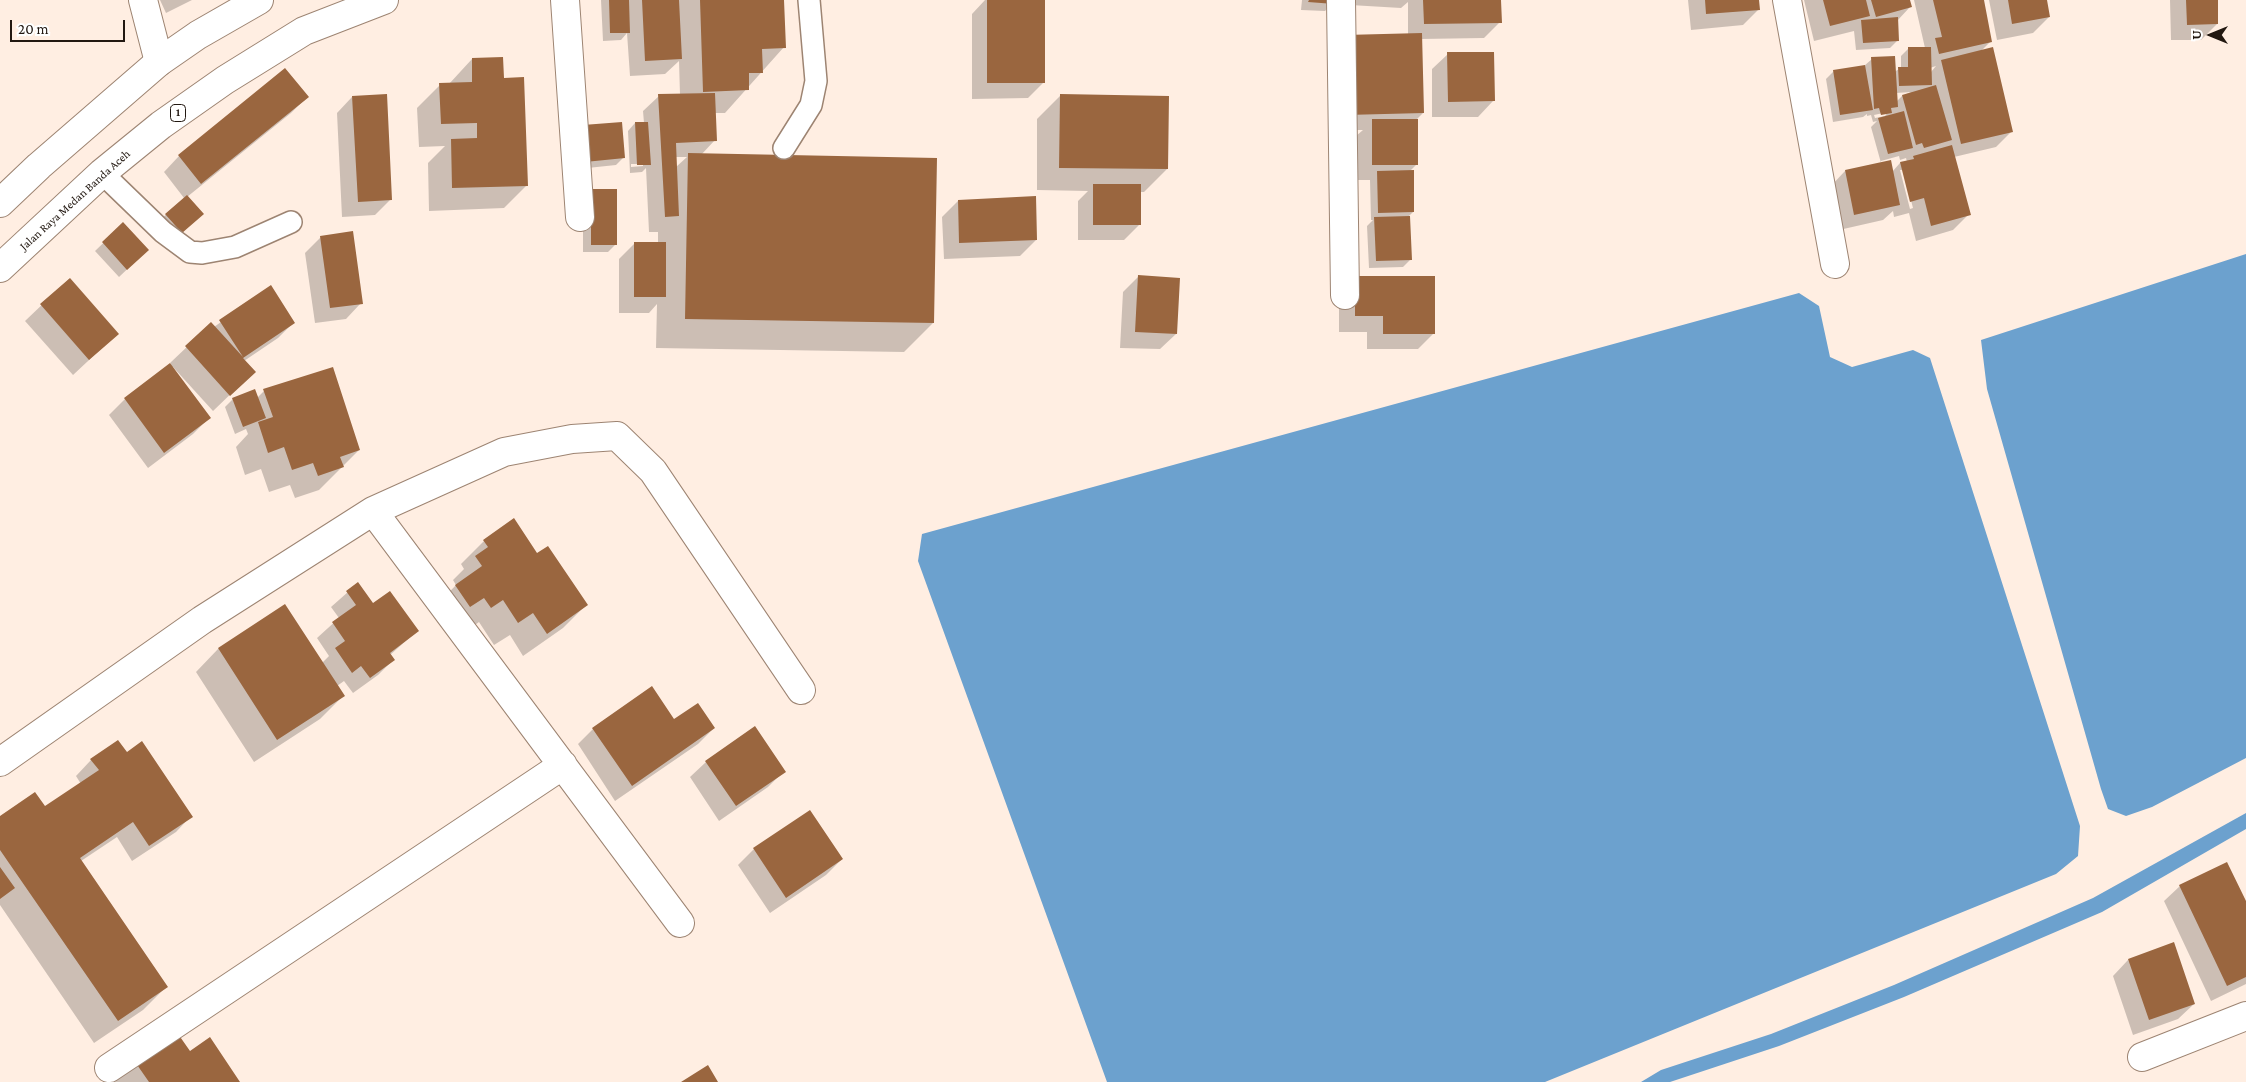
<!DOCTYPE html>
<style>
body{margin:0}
#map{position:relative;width:2246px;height:1082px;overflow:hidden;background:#ffeee2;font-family:"Crimson Pro",serif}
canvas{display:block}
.north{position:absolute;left:2186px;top:10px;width:50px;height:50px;-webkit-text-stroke:4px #fff;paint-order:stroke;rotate:270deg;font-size:14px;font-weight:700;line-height:20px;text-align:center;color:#221811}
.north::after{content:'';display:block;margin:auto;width:18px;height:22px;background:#221811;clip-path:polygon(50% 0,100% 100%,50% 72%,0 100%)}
.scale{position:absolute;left:10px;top:20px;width:115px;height:22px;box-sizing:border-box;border:2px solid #221811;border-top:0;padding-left:6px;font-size:15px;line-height:18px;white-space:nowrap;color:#221811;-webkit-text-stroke:4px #fff;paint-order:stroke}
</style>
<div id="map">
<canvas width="2246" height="1082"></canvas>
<div class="north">U</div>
<div class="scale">20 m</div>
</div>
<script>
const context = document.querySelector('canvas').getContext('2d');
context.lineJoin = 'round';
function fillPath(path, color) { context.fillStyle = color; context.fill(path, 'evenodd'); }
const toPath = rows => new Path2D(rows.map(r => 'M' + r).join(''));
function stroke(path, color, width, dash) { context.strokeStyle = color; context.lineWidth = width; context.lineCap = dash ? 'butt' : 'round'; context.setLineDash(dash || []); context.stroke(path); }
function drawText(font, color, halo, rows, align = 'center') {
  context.font = font + ' "Crimson Pro",serif'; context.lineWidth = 5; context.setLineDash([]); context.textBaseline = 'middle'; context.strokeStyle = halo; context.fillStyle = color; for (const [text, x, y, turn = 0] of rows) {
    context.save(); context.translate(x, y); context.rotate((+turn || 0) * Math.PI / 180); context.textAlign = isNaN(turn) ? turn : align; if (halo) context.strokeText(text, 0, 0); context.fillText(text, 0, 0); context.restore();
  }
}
fillPath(toPath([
 [2246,254,2246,758,2152,807,2126,816,2108,809,2101,789,1987,389,1981,340],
 [1799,293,1819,306,1830,357,1852,367,1913,350,1930,358,2080,826,2078,856,2056,874,1545,1082,1107,1082,918,561,922,534],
 [2246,813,2246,829,2102,912,1904,997,1779,1046,1670,1082,1641,1082,1661,1070,1771,1034,1894,985,2093,898]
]), '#6ca1ce');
fillPath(toPath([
 [160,0,192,0,166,13],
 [601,0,783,0,784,47,725,113,714,113,715,140,701,155,933,323,904,352,656,348,657,304,649,313,619,313,619,259,635,243,658,243,658,232,649,232,646,168,642,172,630,173,628,131,635,123,644,123,643,111,659,96,680,95,679,61,665,74,630,76,627,33,621,40,603,41],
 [675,157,687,157,676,167],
 [631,164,643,164,643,166,631,167],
 [985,0,1043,0,1044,82,1028,98,972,99,972,14],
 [1302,0,1333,0,1333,3,1325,11,1301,10],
 [1350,0,1500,0,1500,22,1484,38,1421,39,1423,113,1417,119,1417,164,1409,172,1413,212,1409,216,1411,259,1403,267,1369,268,1367,226,1373,220,1371,220,1370,180,1356,180,1356,136,1363,130,1331,130,1408,34,1408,2,1401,8,1350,5],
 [1688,0,1758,0,1759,9,1743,25,1691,30],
 [1804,0,1908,0,1910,7,1897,21,1898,40,1890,48,1856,50,1854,31,1814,41],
 [1914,0,1982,0,1991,41,1980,52,2012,131,1996,147,1954,157,1969,214,1953,230,1916,241,1909,213,1894,217,1893,211,1883,220,1839,230,1830,187,1845,171,1881,163,1871,127,1877,121,1873,122,1871,115,1867,116,1867,114,1863,117,1833,122,1826,79,1834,71,1864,66,1872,59,1894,72,1901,68,1901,56,1909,48,1925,48],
 [1936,66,1931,72,1930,68],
 [1911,92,1902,96,1896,102,1896,93],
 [1888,112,1885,116,1875,118,1874,115],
 [1899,156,1900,160,1906,158,1907,162,1900,163,1892,172,1881,163,1881,161],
 [1900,170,1903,170,1913,208,1910,209],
 [1989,0,2046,0,2049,17,2033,33,1997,40],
 [2170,0,2216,0,2217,24,2201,40,2171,40],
 [1448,54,1493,101,1478,117,1432,117,1432,69],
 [472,59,503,79,527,185,504,208,429,211,428,163,445,146,419,147,417,108,440,85,449,84],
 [1060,96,1167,169,1144,192,1139,192,1139,225,1124,240,1078,240,1078,201,1088,191,1037,190,1037,119],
 [307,97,291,113,187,197,202,214,174,240,158,222,184,198,164,172,179,156],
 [352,97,391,199,375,215,342,217,337,113],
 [576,134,624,157,616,165,578,169],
 [583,198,616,244,608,252,583,252],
 [958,201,1036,240,1020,256,944,259,942,217],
 [123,224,139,258,119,277,95,251],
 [321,237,361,303,346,319,315,323,305,253],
 [1139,276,1176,334,1160,349,1120,348,1123,292],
 [69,279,117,334,73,375,25,321],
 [270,287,293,323,278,338,244,361,238,387,213,411,173,367,172,368,209,418,193,434,148,468,109,415,125,399,171,364,170,363,211,324,214,327],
 [1339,294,1434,333,1418,349,1367,349,1367,332,1339,332],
 [264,391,359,450,319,490,295,498,290,485,269,492,261,469,245,475,236,447,248,434,246,429,235,434,225,407,233,399,257,398],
 [484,541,537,554,586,605,563,628,523,656,510,635,494,645,479,622,468,630,433,609,456,585,453,580,464,569,461,564],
 [357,584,372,605,417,631,390,655,393,660,378,675,353,693,344,681,337,686,343,696,320,719,254,762,196,672,218,649,285,606,322,663,329,656,317,638,339,618,331,607],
 [674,721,714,728,698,744,615,801,578,744,593,729],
 [126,754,191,816,176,832,132,861,117,837,81,861,166,987,143,1010,94,1043,0,905,0,818,45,809,81,784,76,776,91,760],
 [706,762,784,771,768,787,719,821,690,777],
 [754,849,842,859,826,875,770,913,738,865],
 [2180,886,2246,904,2246,984,2211,1001,2164,901],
 [2128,960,2194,1004,2178,1019,2133,1035,2113,976],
 [189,1053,238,1082,112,1082,134,1060]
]), '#0003');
fillPath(toPath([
 [609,0,629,0,630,33,610,33],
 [642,0,679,0,682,59,645,61],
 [700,0,784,0,786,48,762,49,763,73,749,73,749,90,703,92],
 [987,0,1045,0,1045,83,987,83],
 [1309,0,1334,0,1334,4,1308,2],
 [1423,0,1501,0,1502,23,1424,24],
 [1705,0,1759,0,1760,10,1706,14],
 [1823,0,1866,0,1870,16,1830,26],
 [1871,0,1910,0,1912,7,1876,17],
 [1933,0,1984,0,1992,42,1939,54,1935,38,1942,37],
 [2008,0,2047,0,2050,17,2012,24],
 [2186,0,2218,0,2218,24,2187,25],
 [1898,17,1899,41,1863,43,1861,20],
 [1422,33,1424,113,1346,115,1345,35],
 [1908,47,1931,47,1932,85,1899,86,1898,67,1908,67],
 [1993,47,2013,132,1961,144,1941,60],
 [1447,52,1494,52,1495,101,1448,102],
 [1895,56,1898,107,1891,108,1892,113,1881,115,1879,108,1874,109,1871,57],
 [503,57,504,78,524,77,528,186,452,188,451,139,477,138,477,123,441,124,439,83,472,82,472,58],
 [1865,65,1873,110,1840,115,1833,70],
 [285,68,309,97,201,184,178,155],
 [1936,85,1952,140,1924,148,1922,143,1916,145,1902,95],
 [715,93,717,141,676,143,679,216,665,217,658,94],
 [387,94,392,200,358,202,352,96],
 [1060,94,1169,96,1168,169,1059,168],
 [1904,111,1913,148,1888,154,1878,118],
 [1372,119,1418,119,1418,165,1372,165],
 [622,122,625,158,585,162,583,125],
 [635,122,648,122,651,165,637,165],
 [1952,145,1971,215,1931,226,1924,198,1910,202,1900,162,1914,159,1913,156],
 [688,153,937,158,934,323,685,319],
 [1891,160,1900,205,1854,215,1845,170],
 [1414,170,1414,212,1378,213,1377,171],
 [1093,184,1141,184,1141,225,1093,225],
 [591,189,617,189,617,245,591,245],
 [187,195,204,214,182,233,165,214],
 [1036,196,1037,240,959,243,958,200],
 [1410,216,1412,260,1376,261,1374,217],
 [123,222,149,250,127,270,102,242],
 [353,231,363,304,330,308,320,236],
 [634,242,666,242,666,297,634,297],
 [1138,275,1180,278,1177,334,1135,332],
 [1355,276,1435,276,1435,334,1383,334,1383,316,1355,316],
 [70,278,119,334,89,360,40,304],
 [271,285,295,323,243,358,256,372,230,396,185,346,211,322,243,357,219,320],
 [170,363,211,418,164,453,124,398],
 [333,367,360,450,340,457,344,467,318,476,313,463,292,470,284,447,268,453,258,422,273,417,263,389],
 [255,389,266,418,243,427,232,398],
 [514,518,537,553,548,546,588,605,547,634,533,613,518,623,503,600,491,608,484,598,470,607,455,585,482,566,475,556,488,547,483,540],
 [358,582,373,603,390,591,419,631,390,653,395,660,370,678,361,666,352,673,335,648,345,641,332,622,356,605,346,591],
 [285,604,345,696,277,740,218,648],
 [652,686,674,719,698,703,715,728,632,786,592,728],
 [755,726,786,772,736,806,705,761],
 [118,740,127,752,142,741,193,817,149,846,133,822,80,858,168,987,118,1021,0,850,0,816,35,792,45,806,99,770,90,759],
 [810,810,843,859,786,898,753,848],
 [2227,862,2246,901,2246,977,2227,986,2179,885],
 [0,867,15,888,0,899],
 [2174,942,2195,1004,2149,1020,2128,959],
 [176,1031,190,1051,210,1037,240,1082,149,1082,133,1059],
 [708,1065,718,1082,681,1082]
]), '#9a663f');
const service = toPath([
 [784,148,811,105,816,81,809,0],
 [102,173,163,232,190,252,202,253,235,247,291,222]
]);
const minor = toPath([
 [143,0,159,62],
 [565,0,580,217],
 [1341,0,1345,295],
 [1787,0,1835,264],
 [373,511,680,923],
 [0,762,202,620,373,511,504,452,572,439,617,436,653,471,801,690],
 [2142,1057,2246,1016],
 [109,1068,563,765]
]);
const trunk = toPath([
 [0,203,39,166,159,62,198,35,259,0],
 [0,268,102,173,161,125,225,80,304,31,384,0]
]);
stroke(service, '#9d8472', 24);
stroke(minor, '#9d8472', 30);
stroke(trunk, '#9d8472', 30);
stroke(service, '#fff', 21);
stroke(minor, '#fff', 28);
stroke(trunk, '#fff', 28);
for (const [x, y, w] of [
 [178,113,15]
]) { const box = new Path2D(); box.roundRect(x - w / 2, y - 8.5, w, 17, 4); context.fillStyle = '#fff'; context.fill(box); stroke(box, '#221811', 1); }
drawText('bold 11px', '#221811', null, [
 ["1",178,113]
]);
drawText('12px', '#221811', '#fff', [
 ["Jalan Raya Medan Banda Aceh",75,200,-42]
]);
</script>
